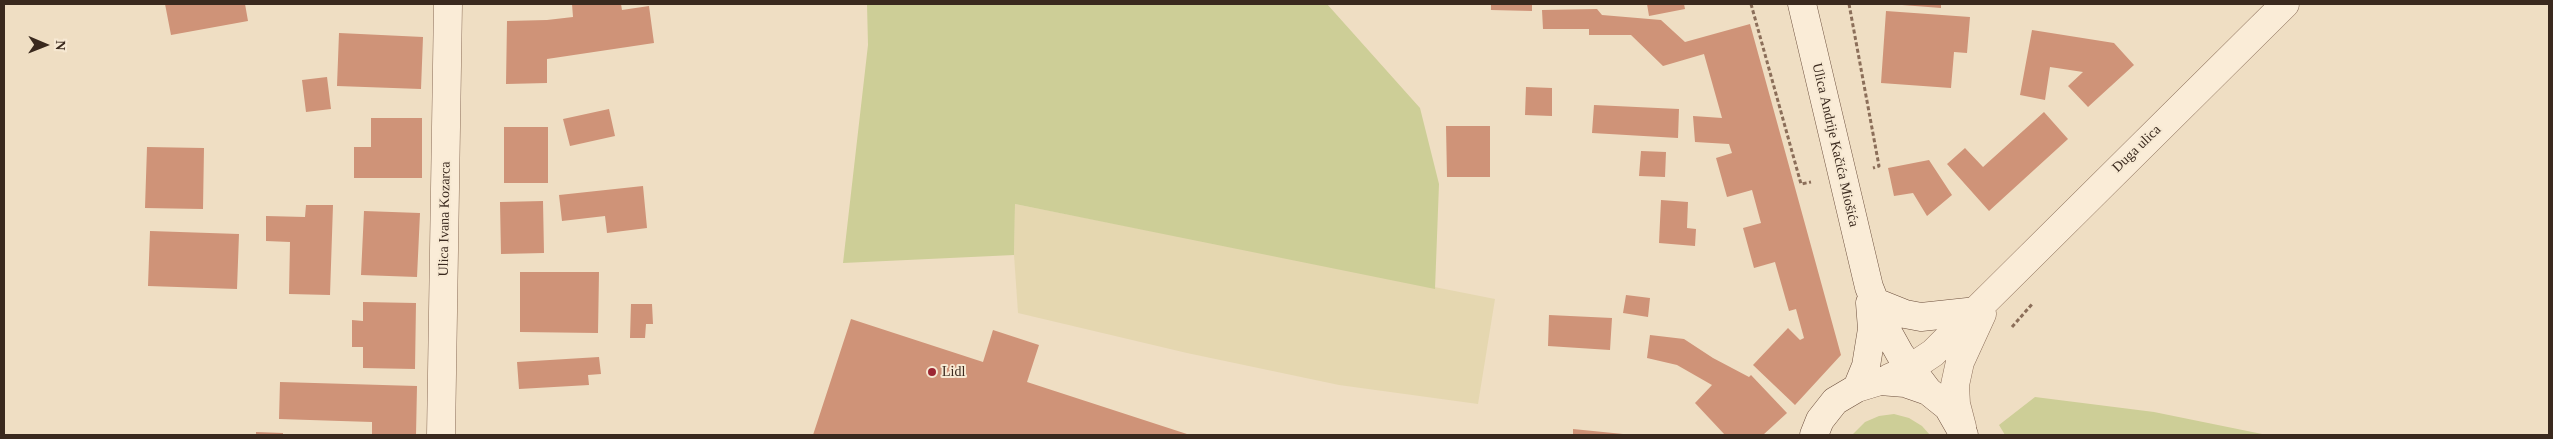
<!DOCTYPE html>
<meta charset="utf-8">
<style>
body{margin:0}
#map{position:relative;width:2553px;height:439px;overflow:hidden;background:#efdec3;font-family:Georgia,serif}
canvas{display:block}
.frame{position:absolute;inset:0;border:5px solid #3a291e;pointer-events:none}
.north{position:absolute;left:20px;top:20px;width:50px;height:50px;-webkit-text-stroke:4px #f7e9d3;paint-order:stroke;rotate:91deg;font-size:14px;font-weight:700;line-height:20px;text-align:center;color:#3a291e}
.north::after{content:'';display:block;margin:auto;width:18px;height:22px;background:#3a291e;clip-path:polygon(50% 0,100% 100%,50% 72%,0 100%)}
</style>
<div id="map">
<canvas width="2553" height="439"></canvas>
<div class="frame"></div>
<div class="north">N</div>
</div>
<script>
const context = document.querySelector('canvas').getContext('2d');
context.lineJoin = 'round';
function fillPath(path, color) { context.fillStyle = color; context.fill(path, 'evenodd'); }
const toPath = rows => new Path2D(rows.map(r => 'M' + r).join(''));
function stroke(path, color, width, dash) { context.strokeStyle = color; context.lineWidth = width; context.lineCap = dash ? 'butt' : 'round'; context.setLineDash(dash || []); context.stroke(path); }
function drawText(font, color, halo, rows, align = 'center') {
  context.font = font + ' Georgia,serif'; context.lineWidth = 4; context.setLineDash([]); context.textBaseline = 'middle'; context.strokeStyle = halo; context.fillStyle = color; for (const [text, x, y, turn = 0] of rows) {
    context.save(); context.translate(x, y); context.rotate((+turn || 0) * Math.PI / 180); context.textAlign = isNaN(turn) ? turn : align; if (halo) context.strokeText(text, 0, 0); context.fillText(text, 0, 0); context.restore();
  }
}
fillPath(toPath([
 [1015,204,1495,299,1478,404,1339,385,1187,353,1018,313,1014,255]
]), '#e5d7b0');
fillPath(toPath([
 [867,4,1327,4,1420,108,1439,184,1435,289,1015,204,1014,255,843,263,868,45],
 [2035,397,2154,412,2267,435,2005,435,1999,425],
 [1894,414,1909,418,1922,426,1930,435,1852,435,1865,422,1879,416]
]), '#cdce97');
fillPath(toPath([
 [165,4,245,4,248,21,171,35],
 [572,4,621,4,622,10,649,6,654,43,547,59,547,83,506,84,507,21,547,20,573,17],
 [1491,4,1532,4,1532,11,1491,10],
 [1647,4,1684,4,1685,9,1649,16],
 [1889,4,1941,4,1941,8],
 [1597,9,1602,15,1661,20,1685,42,1750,24,1841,355,1795,405,1753,365,1788,328,1800,340,1804,338,1796,309,1789,311,1775,262,1754,268,1743,228,1761,223,1752,190,1727,197,1716,158,1732,153,1729,144,1695,142,1693,116,1722,118,1704,54,1663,66,1631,35,1589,35,1589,29,1543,29,1542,10],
 [1886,11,1970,17,1967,53,1954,52,1951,88,1881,83],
 [2032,30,2114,43,2134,65,2088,107,2068,86,2083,72,2050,67,2045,100,2020,95],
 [339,33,423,37,421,89,337,86],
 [327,77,331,109,306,112,302,80],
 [1526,87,1552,88,1552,116,1525,115],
 [1594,105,1679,109,1678,138,1592,133],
 [609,109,615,136,570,146,563,119],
 [2044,112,2068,139,1989,211,1947,164,1965,148,1983,167],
 [371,118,422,118,422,178,354,178,354,147,371,147],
 [1446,126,1490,126,1490,177,1447,177],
 [504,127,548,127,548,183,504,183],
 [147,147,204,148,203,209,145,208],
 [1641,151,1666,152,1665,177,1639,176],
 [1929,160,1952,195,1927,216,1913,193,1894,196,1888,168],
 [643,186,647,228,607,233,605,216,562,221,559,195],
 [1661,200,1688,202,1687,228,1696,229,1695,246,1659,243],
 [543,201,544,253,501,254,500,202],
 [306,205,333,205,330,295,289,294,290,242,266,241,266,216,305,217],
 [364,211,420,213,417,277,361,275],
 [150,231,239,234,237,289,148,286],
 [520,272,599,272,598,333,520,332],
 [1626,295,1650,298,1648,317,1623,313],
 [363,302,416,303,415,369,363,368,363,347,352,347,352,320,363,321],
 [631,304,652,304,653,324,646,324,645,338,630,338],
 [1549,315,1612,318,1610,350,1548,346],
 [851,319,983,362,993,330,1039,345,1027,382,1190,435,813,435],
 [1650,335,1684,339,1713,358,1749,377,1751,375,1787,413,1763,435,1725,435,1695,403,1712,385,1677,365,1647,358],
 [599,357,601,374,588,375,589,385,519,389,517,362],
 [280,382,417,386,416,435,372,435,372,422,279,419],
 [1573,429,1623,434,1623,435,1573,435],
 [256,432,283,433,283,435,256,435]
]), '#cf9378');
const minor = toPath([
 [441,435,448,4]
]);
const tertiary = toPath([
 [1889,378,1909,369,1933,353,2285,4],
 [1962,427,1956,404,1955,385,1960,362,1982,314]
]);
const secondary = toPath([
 [1802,4,1869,287,1885,327,1900,354,1928,391],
 [1875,302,1905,314,1921,317,1977,311],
 [1857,388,1866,366,1872,329,1870,303],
 [1814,435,1820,420,1835,401,1857,388,1880,381,1905,383,1928,391,1948,407,1964,435]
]);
stroke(minor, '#8b6e59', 29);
stroke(tertiary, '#8b6e59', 29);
stroke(secondary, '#6c4f3d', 29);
stroke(toPath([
 [1751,4,1801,184,1811,182],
 [1849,4,1879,166,1873,168],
 [2012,327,2033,303]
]), '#8b6e59', 3, [4, 2.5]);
stroke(minor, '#faecd7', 28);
stroke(tertiary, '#faecd7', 28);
stroke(secondary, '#faecd7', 28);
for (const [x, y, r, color] of [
 [932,372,5,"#9c2734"]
]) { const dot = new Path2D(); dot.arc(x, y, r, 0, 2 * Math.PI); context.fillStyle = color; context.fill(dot); stroke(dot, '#f7e9d3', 2); }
drawText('14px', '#3a291e', '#f7e9d3', [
 ["Ulica Andrije Kačića Miošića",1835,145,77],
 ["Duga ulica",2137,149,-44],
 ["Ulica Ivana Kozarca",445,219,-89]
]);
drawText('14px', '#3a291e', '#f7e9d3', [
 ["Lidl",942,372]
], 'left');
</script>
